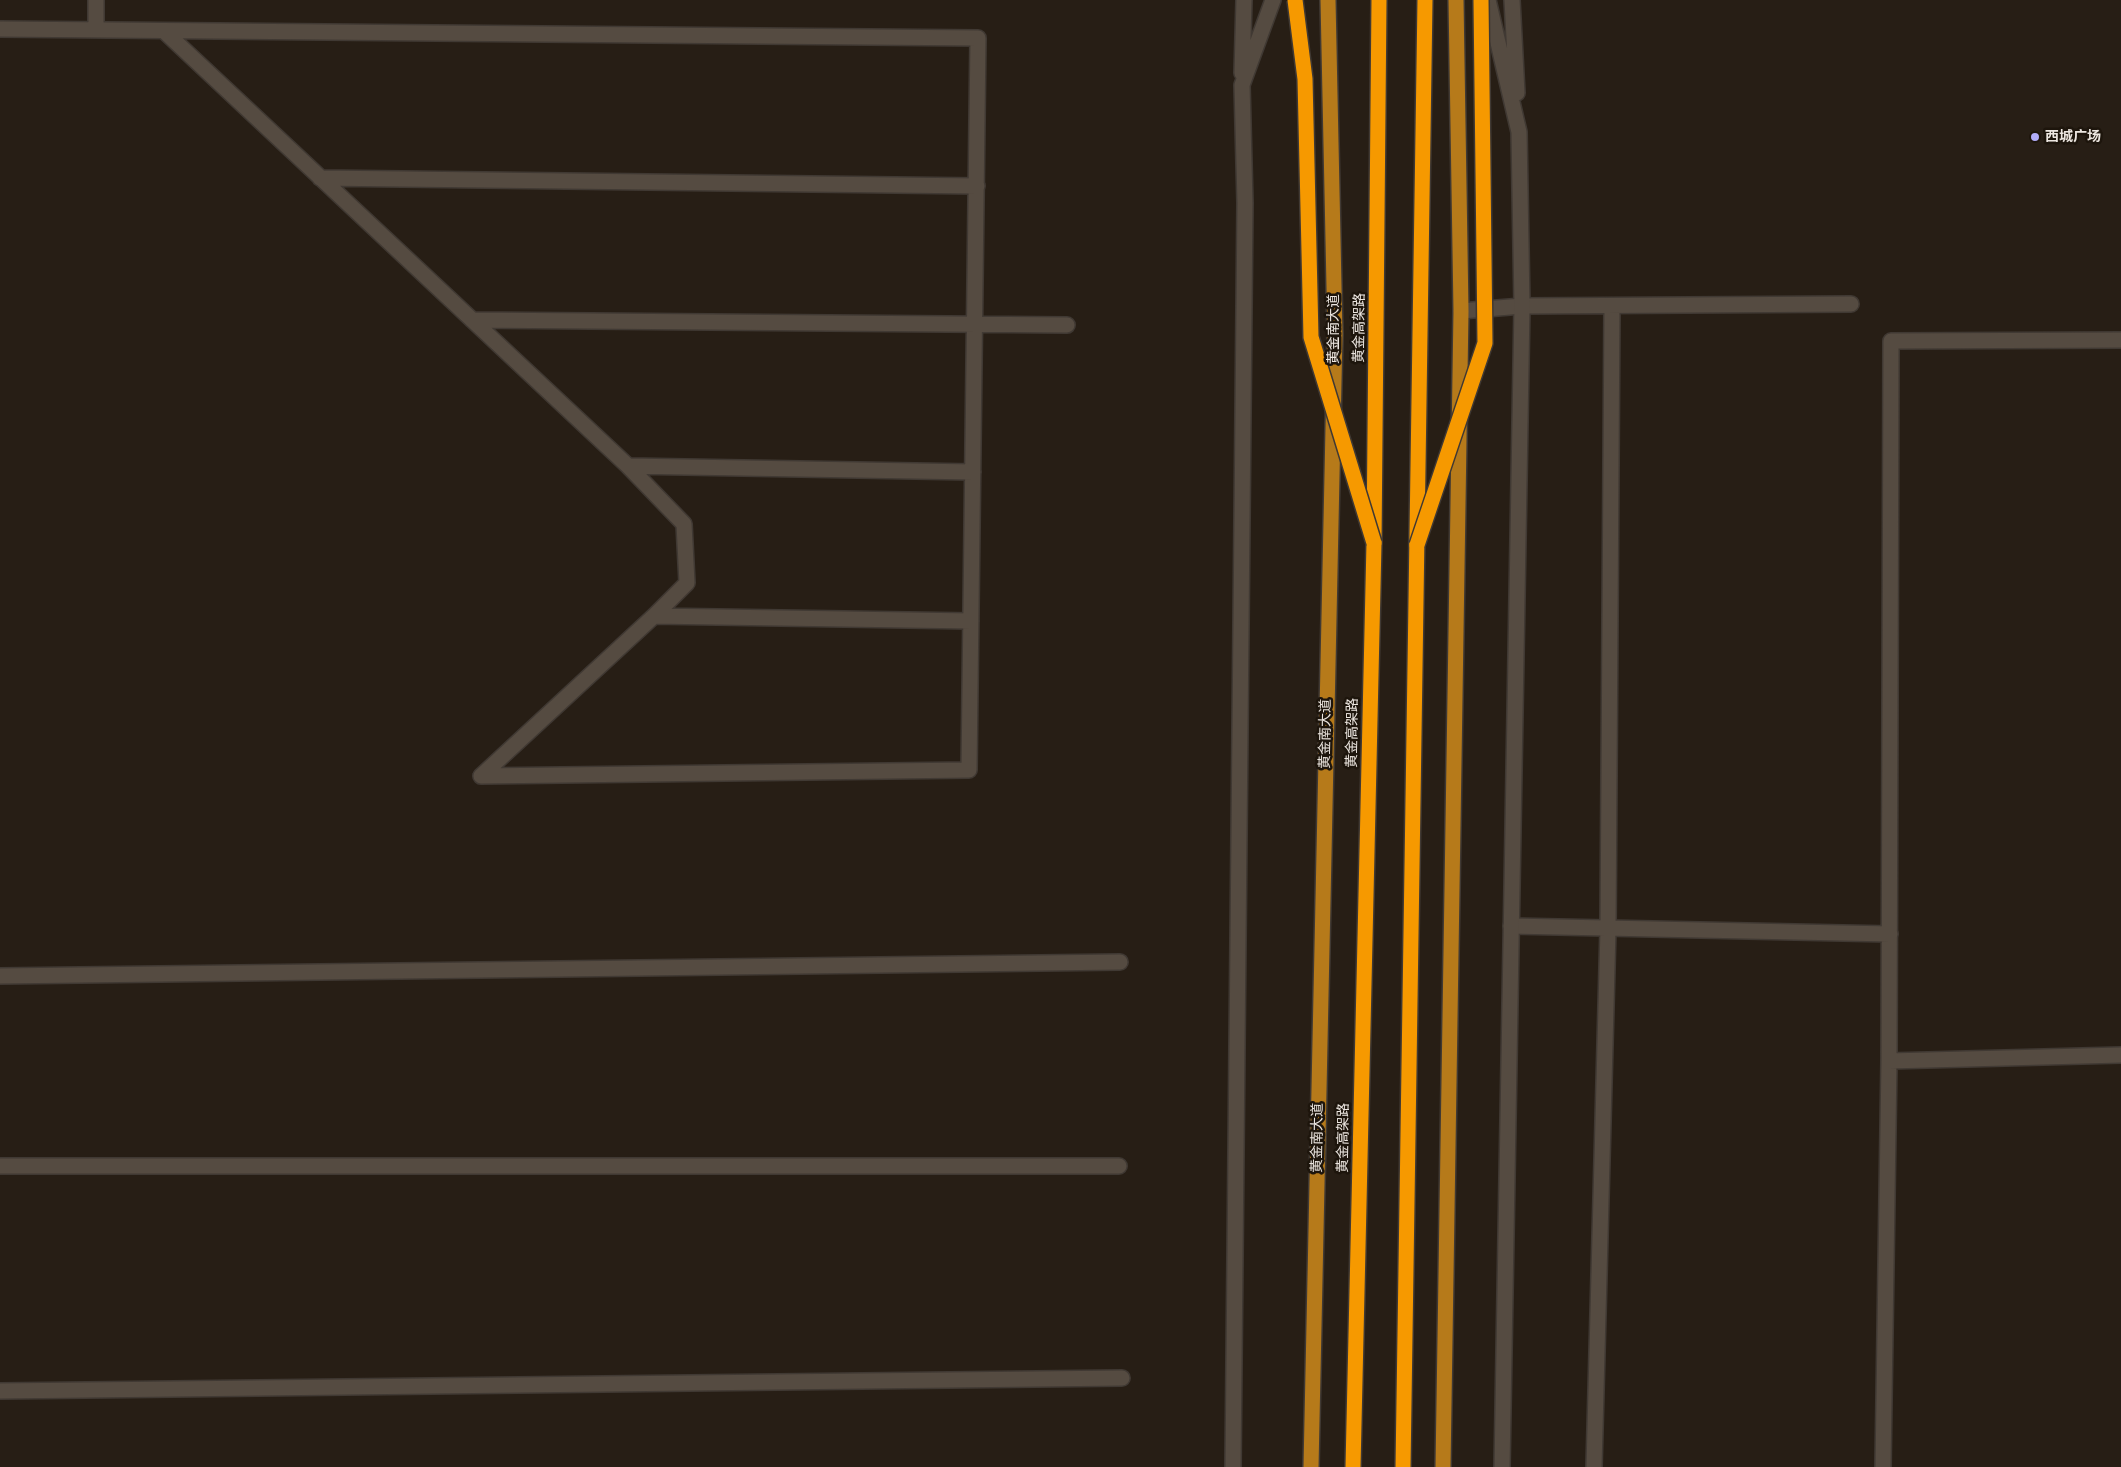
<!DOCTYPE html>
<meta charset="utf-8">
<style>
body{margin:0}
canvas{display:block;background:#271e15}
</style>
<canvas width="2121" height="1467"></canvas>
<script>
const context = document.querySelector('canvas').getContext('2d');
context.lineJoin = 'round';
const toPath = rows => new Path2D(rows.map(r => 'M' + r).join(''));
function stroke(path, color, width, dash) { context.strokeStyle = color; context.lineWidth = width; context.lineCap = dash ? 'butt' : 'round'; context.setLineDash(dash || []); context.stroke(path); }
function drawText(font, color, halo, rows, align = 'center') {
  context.font = font + ' "Roboto Condensed","Noto Sans SC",sans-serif'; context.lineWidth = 5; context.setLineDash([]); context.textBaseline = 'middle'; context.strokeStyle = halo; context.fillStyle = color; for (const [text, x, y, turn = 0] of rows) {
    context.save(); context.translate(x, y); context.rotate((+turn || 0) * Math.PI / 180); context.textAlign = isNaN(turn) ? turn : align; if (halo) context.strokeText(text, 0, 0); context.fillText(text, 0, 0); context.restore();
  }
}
const street = toPath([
 [96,0,96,30],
 [0,29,978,38,969,770,481,776],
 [164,31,628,466,684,524,687,583,654,616,481,776],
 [320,178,977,186],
 [1461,311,1522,306,1851,304],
 [472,320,1067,325],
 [628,466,973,472],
 [654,616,971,621],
 [1511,926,1890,934],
 [0,976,1120,962],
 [1889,1061,2121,1055],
 [0,1166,1119,1166],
 [0,1391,1122,1378],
 [1594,1467,1608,929,1612,306],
 [1883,1467,1889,1061,1891,341,2121,340]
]);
const secondary = toPath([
 [1488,0,1519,132,1522,306,1502,1467],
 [1512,0,1517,93],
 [1242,73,1244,0],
 [1233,1467,1245,203,1242,85,1273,0]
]);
const primary = toPath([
 [1311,1467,1335,334,1328,0],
 [1443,1467,1461,311,1456,0]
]);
const highway = toPath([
 [1353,1467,1374,543,1379,0],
 [1403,1467,1425,0]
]);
stroke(street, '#403933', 18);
stroke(secondary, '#403933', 18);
stroke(primary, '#403933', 18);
stroke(highway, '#403933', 18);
stroke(street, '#554b41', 15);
stroke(secondary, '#554b41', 15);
stroke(primary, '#b67a1a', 15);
stroke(highway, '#f69900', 15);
const highwayBridge = toPath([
 [1295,0,1305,79,1311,337,1374,543],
 [1417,545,1485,343,1481,0]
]);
stroke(highwayBridge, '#403933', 18, []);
stroke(highwayBridge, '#f69900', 15);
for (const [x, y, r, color] of [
 [2035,137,5,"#b2adf9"]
]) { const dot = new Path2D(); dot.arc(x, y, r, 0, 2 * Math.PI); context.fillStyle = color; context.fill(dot); stroke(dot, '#1d150c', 2); }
drawText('bold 14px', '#ede7e1', '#1d150c', [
 ["西城广场",2045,137]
], 'left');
drawText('14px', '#ede7e1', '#1d150c', [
 ["黄金高架路",1360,328,-89],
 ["黄金南大道",1334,329,-90],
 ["黄金高架路",1353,733,-89],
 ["黄金南大道",1326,734,-89],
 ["黄金南大道",1318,1138,-89],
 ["黄金高架路",1344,1138,-89]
]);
</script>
